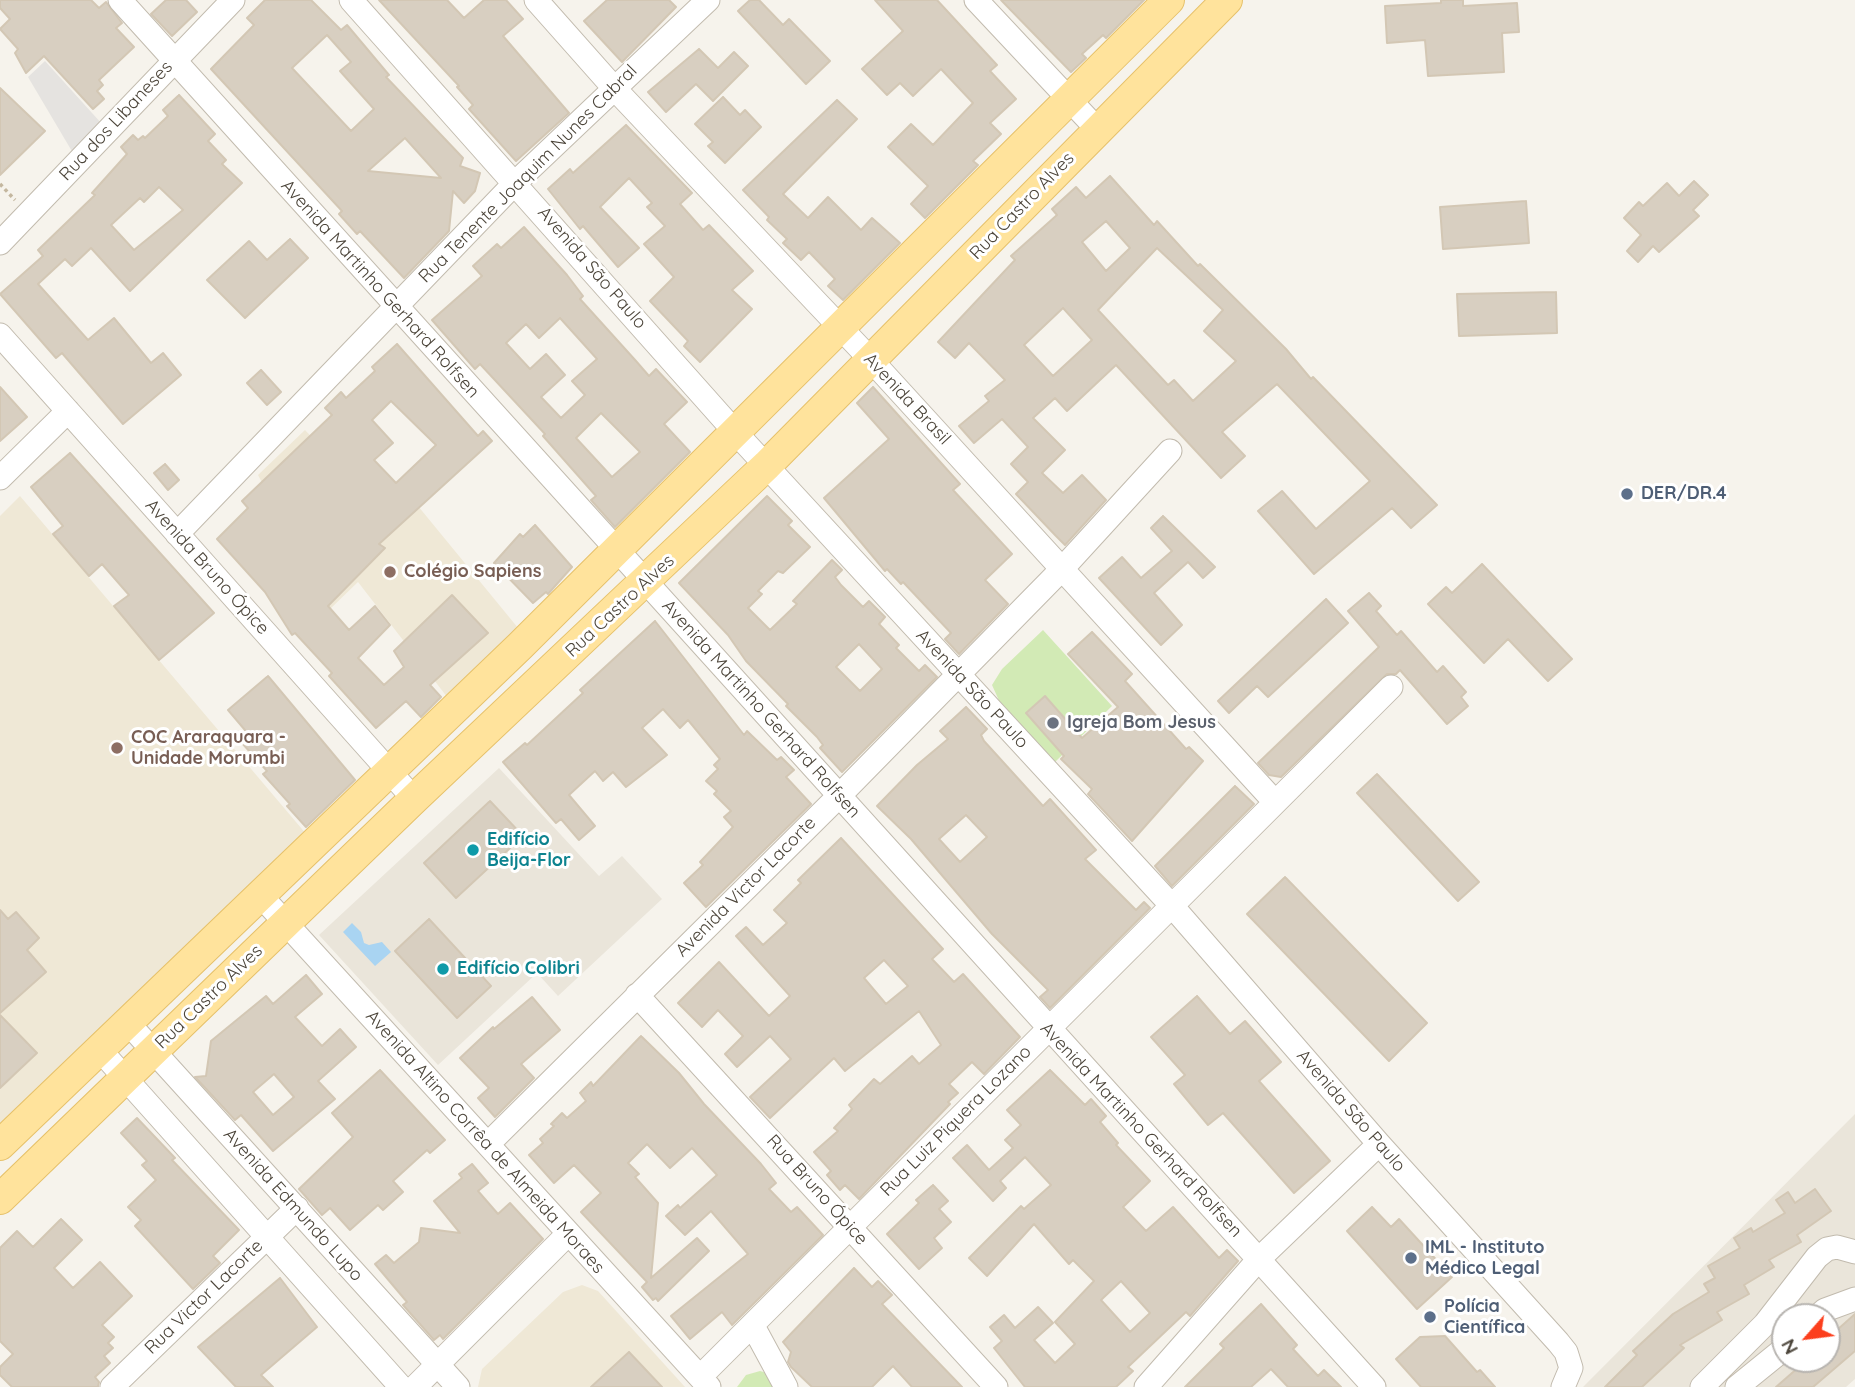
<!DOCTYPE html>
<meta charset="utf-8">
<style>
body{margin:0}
#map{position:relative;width:1855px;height:1387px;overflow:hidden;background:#f6f3ec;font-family:Quicksand,sans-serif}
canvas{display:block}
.north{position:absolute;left:1771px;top:1303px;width:70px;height:70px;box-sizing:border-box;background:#fff;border:2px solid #b7b4b0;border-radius:50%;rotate:242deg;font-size:19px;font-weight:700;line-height:28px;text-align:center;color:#4b4439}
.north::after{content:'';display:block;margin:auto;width:24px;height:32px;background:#fc3f1d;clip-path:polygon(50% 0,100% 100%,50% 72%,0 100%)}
</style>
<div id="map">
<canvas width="1855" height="1387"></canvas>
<div class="north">N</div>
</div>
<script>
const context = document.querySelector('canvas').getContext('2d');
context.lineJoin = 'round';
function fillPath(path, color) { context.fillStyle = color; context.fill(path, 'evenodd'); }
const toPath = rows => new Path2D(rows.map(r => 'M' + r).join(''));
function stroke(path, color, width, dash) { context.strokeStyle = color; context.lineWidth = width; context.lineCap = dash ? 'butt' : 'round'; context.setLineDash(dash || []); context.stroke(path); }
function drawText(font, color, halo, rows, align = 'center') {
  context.font = font + ' Quicksand,sans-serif'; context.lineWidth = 6; context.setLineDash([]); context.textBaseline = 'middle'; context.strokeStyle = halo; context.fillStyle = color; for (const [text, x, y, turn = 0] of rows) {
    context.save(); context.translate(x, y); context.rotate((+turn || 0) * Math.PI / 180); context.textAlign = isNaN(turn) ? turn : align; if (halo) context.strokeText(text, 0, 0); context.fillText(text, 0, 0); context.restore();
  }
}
fillPath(toPath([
 [499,768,599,876,622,856,662,899,558,996,537,973,438,1065,319,935],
 [1855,1114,1855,1379,1846,1387,1583,1387],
 [1785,1317,1827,1317,1827,1359,1785,1359]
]), '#eae5da');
fillPath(toPath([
 [305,430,353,481,374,460,418,506,523,634,451,702,358,582,329,610,258,475],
 [20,496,307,835,0,1134,0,516],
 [582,1285,598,1291,685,1387,478,1387,482,1369,563,1292]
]), '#efe8d6');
fillPath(toPath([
 [1043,630,1112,706,1054,763,1001,705,992,685,1002,669],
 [760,1371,767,1373,774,1387,737,1387,746,1375]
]), '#d2eab5');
fillPath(toPath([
 [45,61,102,124,73,153,28,77]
]), '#e5e3e0');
fillPath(toPath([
 [352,923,361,932,364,943,369,945,382,942,391,952,375,966,343,932]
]), '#a9d4f2');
const building = toPath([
 [0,0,91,0,99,8,106,2,122,23,116,28,134,47,99,80,103,85,97,91,104,99,93,109,44,56,26,73,15,53,18,49,0,29,10,19,0,8,0,0],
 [166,0,186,0,197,12,172,36,151,14,166,0],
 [265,0,311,0,341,30,347,25,389,75,386,77,463,158,460,166,480,173,475,191,464,203,453,191,449,231,404,278,360,231,357,234,339,214,342,211,211,69,254,25,247,18,265,0],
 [327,35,351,62,340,71,374,109,351,131,292,68,327,35],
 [405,138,441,178,368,171,405,138],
 [379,0,447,0,464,18,484,0,506,0,523,19,503,36,569,113,516,161,469,109,473,105,457,87,459,86,379,0],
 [607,0,669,0,676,7,622,62,584,21,607,0],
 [750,0,759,0,783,25,789,19,830,61,806,84,738,11,750,0],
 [875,0,937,0,997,65,990,71,1016,99,990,123,1001,134,973,161,978,165,925,218,911,204,928,186,888,147,911,124,933,145,973,103,941,69,913,96,900,83,887,95,862,69,903,31,875,0],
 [1001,0,1144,0,1106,38,1103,35,1082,54,1086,58,1071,72,1001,0],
 [1441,0,1463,0,1463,6,1517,3,1519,32,1502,33,1504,72,1428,76,1425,40,1387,43,1385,6,1441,3,1441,0],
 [699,49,718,68,734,52,748,66,713,101,696,84,666,112,648,92,699,49],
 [0,88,45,131,0,175,0,88],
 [179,95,215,134,208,141,226,160,222,164,242,183,130,291,91,248,72,266,65,259,38,284,88,340,114,318,151,363,163,353,181,375,123,424,62,353,56,358,0,294,43,256,38,250,95,195,92,193,127,154,121,147,133,135,138,140,143,136,145,138,168,116,163,110,179,95],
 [159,187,183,210,134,250,111,225,140,198,144,202,159,187],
 [723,97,740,115,745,110,761,127,725,163,708,146,713,142,695,124,723,97],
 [837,100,857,119,783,194,808,218,828,197,861,230,872,218,900,243,843,300,828,286,835,279,809,252,801,260,783,243,787,239,767,220,769,217,743,190,837,100],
 [626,125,692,193,680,204,703,230,709,225,753,271,732,290,752,309,700,362,684,346,688,341,650,301,674,277,644,244,665,226,647,207,652,203,629,178,600,207,639,248,618,267,583,226,580,229,548,189,570,169,573,173,626,125],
 [1110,176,1154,225,1157,221,1198,266,1200,264,1286,349,1311,379,1313,377,1437,505,1411,528,1392,508,1314,574,1258,511,1282,491,1316,529,1370,481,1277,384,1222,432,1245,456,1221,478,1116,365,1067,411,1055,398,1033,418,1065,450,1042,473,1063,493,1082,475,1106,500,1065,545,1056,536,1016,494,1028,482,1011,464,1028,447,1002,419,974,443,959,426,989,401,985,396,1005,380,969,343,955,358,938,342,1015,260,1011,256,1057,215,1052,209,1076,187,1086,198,1110,176],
 [1106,221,1130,248,1106,271,1082,242,1106,221],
 [1157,248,1223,310,1204,331,1236,361,1193,401,1174,380,1168,385,1098,310,1157,248],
 [1063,308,1092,340,1053,376,1024,345,1063,308],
 [1694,181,1708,195,1693,210,1699,216,1659,252,1653,246,1638,262,1627,251,1641,235,1624,218,1639,202,1643,206,1667,183,1679,196,1694,181],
 [1526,201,1529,243,1443,249,1440,207,1526,201],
 [524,227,567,275,583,296,580,299,636,361,649,376,656,369,687,402,664,424,690,452,615,527,591,500,596,496,543,436,545,434,480,364,475,369,432,320,482,276,473,266,497,244,501,248,524,227],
 [560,318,597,359,572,381,585,395,561,418,541,397,565,375,546,354,530,369,506,343,526,324,539,338,560,318],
 [601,413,640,452,612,477,576,438,601,413],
 [290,239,308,258,245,318,207,280,249,241,267,260,290,239],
 [1556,292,1557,333,1459,336,1457,294,1556,292],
 [397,344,478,436,483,431,492,441,379,544,385,548,328,606,349,630,375,606,390,625,358,658,384,685,404,667,394,651,452,595,488,633,430,685,441,697,421,717,406,701,376,728,329,676,332,673,295,633,292,635,265,592,217,539,248,508,242,501,332,415,325,408,341,392,346,398,375,371,372,367,397,344],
 [391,401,436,445,396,483,374,460,393,443,372,420,391,401],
 [261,370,281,392,267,405,247,383,261,370],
 [0,387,27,417,0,441,0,387],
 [873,387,960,484,953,490,1012,554,985,580,1008,604,959,654,945,639,951,633,903,582,901,584,887,569,885,571,824,498,889,439,857,403,873,387],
 [70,453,214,613,159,660,114,606,129,595,102,564,89,576,53,534,63,526,31,487,70,453],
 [165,464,179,480,168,490,154,473,165,464],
 [767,496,792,521,788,525,810,547,783,573,778,571,758,591,762,594,748,608,770,630,797,604,793,601,832,560,842,570,835,577,841,585,863,607,869,601,885,617,879,624,899,645,896,648,919,671,925,665,937,677,842,772,820,748,823,745,817,737,786,706,788,704,746,661,728,635,679,583,767,496],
 [859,644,882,669,860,691,836,667,859,644],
 [1163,516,1215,567,1203,578,1188,562,1154,593,1182,625,1161,645,1099,578,1122,557,1141,578,1172,551,1151,528,1163,516],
 [535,525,572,567,548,594,546,592,533,603,494,563,520,534,523,537,535,525],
 [1482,564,1572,659,1548,681,1508,639,1484,663,1428,604,1446,587,1452,593,1482,564],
 [1369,593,1381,606,1376,611,1397,635,1401,631,1437,672,1443,666,1466,692,1461,697,1468,706,1447,724,1400,670,1396,674,1387,674,1281,777,1269,775,1258,763,1379,647,1348,611,1369,593],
 [1326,599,1348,623,1268,697,1257,686,1229,713,1218,701,1326,599],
 [655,621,744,735,747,731,777,760,781,757,794,770,786,777,811,804,706,907,684,883,703,865,700,862,733,827,724,817,731,811,714,794,717,791,706,781,718,769,714,765,720,759,688,720,680,728,663,709,642,728,667,755,626,787,613,772,603,781,595,771,569,795,595,826,579,840,561,819,556,823,503,762,525,743,527,745,583,693,580,690,655,621],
 [1092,632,1132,674,1125,681,1186,749,1189,747,1203,761,1132,841,1088,794,1092,789,1061,759,1064,756,1026,713,1045,696,1082,738,1118,707,1068,654,1092,632],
 [268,676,355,780,306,827,287,806,290,804,263,774,267,771,242,743,250,736,228,710,268,676],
 [966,707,987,729,981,735,984,741,1043,806,1050,799,1096,850,1085,859,1136,910,1144,902,1150,908,1050,1008,1040,997,1048,990,992,934,911,839,877,806,917,765,948,739,940,731,966,707],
 [966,815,987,837,960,862,939,839,966,815],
 [1377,774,1479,882,1458,901,1357,793,1377,774],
 [1235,786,1254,804,1172,886,1155,866,1235,786],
 [490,801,523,836,456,898,424,863,490,801],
 [841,838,943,949,932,959,954,982,963,974,1020,1037,984,1074,972,1062,949,1084,958,1093,948,1102,950,1104,859,1199,845,1185,840,1190,827,1175,831,1171,814,1152,838,1131,834,1128,852,1109,849,1105,874,1079,880,1084,912,1056,919,1064,941,1045,919,1011,845,1071,834,1058,770,1118,750,1097,791,1059,770,1036,737,1067,725,1054,743,1036,718,1010,702,1027,678,1003,719,962,769,1016,790,996,736,936,746,927,763,945,787,923,774,910,801,883,798,880,841,838],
 [884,960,908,986,886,1004,864,978,884,960],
 [1285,877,1427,1023,1389,1061,1247,914,1285,877],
 [0,910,8,919,16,912,39,938,27,950,46,972,0,1013,0,910],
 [429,919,491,986,457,1018,395,951,429,919],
 [306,975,322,994,295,1017,322,1046,340,1029,356,1047,318,1081,335,1099,273,1151,241,1115,235,1120,195,1077,206,1076,211,1041,266,996,273,1004,306,975],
 [274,1074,294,1097,273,1115,253,1092,274,1074],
 [1197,996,1230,1034,1245,1021,1281,1062,1259,1081,1330,1161,1294,1193,1223,1113,1208,1125,1174,1084,1185,1075,1151,1037,1197,996],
 [532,997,560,1030,521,1064,534,1078,495,1117,478,1098,489,1088,460,1058,493,1027,494,1029,532,997],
 [0,1015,37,1053,0,1088,0,1015],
 [641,1036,679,1073,704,1104,761,1164,776,1183,769,1189,791,1212,797,1207,823,1235,732,1325,722,1312,690,1339,671,1316,748,1254,711,1211,685,1235,666,1216,678,1205,680,1208,717,1175,692,1148,670,1168,647,1144,628,1163,639,1174,635,1177,658,1203,651,1278,697,1238,709,1251,658,1301,656,1298,653,1300,642,1287,647,1282,581,1212,601,1193,574,1165,554,1183,529,1155,543,1143,540,1139,554,1126,551,1124,562,1113,567,1118,586,1101,580,1093,591,1082,593,1086,641,1036],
 [380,1070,445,1140,430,1153,427,1150,393,1181,403,1192,383,1210,378,1205,350,1230,330,1208,322,1215,299,1189,353,1137,332,1113,380,1070],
 [1050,1070,1085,1105,1091,1099,1106,1116,1100,1122,1118,1143,1116,1145,1150,1181,1123,1207,1146,1231,1173,1207,1219,1258,1227,1250,1238,1261,1190,1316,1186,1312,1128,1367,1133,1371,1116,1387,1025,1387,994,1348,1002,1341,990,1327,1004,1315,1015,1328,1038,1307,1053,1323,1034,1340,1055,1363,1075,1344,1055,1322,1094,1281,1073,1260,1069,1264,1034,1224,987,1276,969,1258,1021,1206,1024,1209,1051,1185,1025,1157,1000,1181,1006,1188,993,1201,953,1158,967,1145,989,1170,1013,1148,1005,1140,1021,1125,1007,1110,1050,1070],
 [1121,1281,1150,1313,1130,1332,1101,1300,1121,1281],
 [137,1118,175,1158,172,1160,239,1230,213,1256,220,1263,193,1289,135,1226,141,1220,128,1207,156,1180,142,1165,147,1161,121,1133,137,1118],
 [472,1164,488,1183,478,1191,498,1214,510,1203,543,1239,443,1339,440,1335,434,1340,403,1305,407,1302,375,1264,386,1255,394,1263,419,1242,421,1228,460,1233,434,1201,462,1178,459,1174,472,1164],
 [933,1185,948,1201,939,1209,951,1222,934,1238,942,1248,919,1269,887,1234,919,1203,916,1200,933,1185],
 [1815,1189,1831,1211,1797,1235,1801,1242,1769,1260,1774,1267,1744,1285,1749,1294,1717,1312,1722,1320,1680,1345,1684,1348,1642,1387,1605,1387,1637,1355,1633,1351,1673,1314,1709,1292,1704,1284,1715,1278,1708,1266,1740,1248,1734,1238,1751,1228,1753,1232,1785,1213,1776,1200,1788,1192,1795,1203,1815,1189],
 [1372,1207,1391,1227,1399,1219,1452,1277,1417,1309,1347,1231,1372,1207],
 [61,1219,82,1240,54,1268,73,1288,100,1262,132,1296,102,1325,114,1337,108,1343,113,1348,104,1356,110,1363,95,1377,99,1382,98,1387,12,1387,0,1375,0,1367,13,1354,0,1341,0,1248,17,1231,33,1247,61,1219],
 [854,1268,872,1287,878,1281,892,1295,882,1304,962,1387,912,1387,893,1366,872,1387,812,1387,791,1367,788,1362,791,1352,783,1342,854,1268],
 [280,1278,317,1327,261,1375,273,1387,236,1387,198,1347,280,1278],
 [1261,1304,1297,1345,1293,1349,1318,1376,1324,1370,1341,1387,1288,1387,1271,1369,1251,1387,1185,1387,1224,1348,1220,1344,1261,1304],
 [1855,1314,1855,1351,1813,1387,1776,1387,1808,1359,1827,1359,1827,1339,1855,1314],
 [1445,1336,1477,1372,1480,1370,1495,1387,1421,1387,1396,1359,1420,1337,1445,1336],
 [629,1352,662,1387,591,1387,629,1352]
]);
fillPath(building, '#d8cfc1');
stroke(building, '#d3c7b4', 2);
const minor = toPath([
 [120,0,1374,1387],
 [351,0,736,433,1173,907,1379,1144,1558,1342,1566,1352,1571,1368,1563,1387],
 [536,0,614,88,872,361,1274,801],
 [976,0,1097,129],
 [0,243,233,0],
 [0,335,414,799],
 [0,478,68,411],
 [177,534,516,182,708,0],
 [261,896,709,1387],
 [637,995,996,1387],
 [128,1023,458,1387],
 [100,1050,401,1387],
 [488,1144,840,795,1062,569,1170,451],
 [1817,1317,1825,1310,1855,1299],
 [753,1326,786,1387],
 [700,1377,1391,687],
 [112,1387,297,1208],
 [415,1387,568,1234],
 [1146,1387,1259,1259,1379,1144],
 [1702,1387,1765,1324,1817,1257,1827,1249,1837,1247,1855,1252],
 [1737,1387,1785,1348]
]);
const major = toPath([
 [0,1145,520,646,1169,0],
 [0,1199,414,799,767,465,1227,0]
]);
stroke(minor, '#c2bbae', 25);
stroke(major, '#e6c16a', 32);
stroke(toPath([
 [0,184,15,200]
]), '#c4b79f', 3.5, [3.5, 3.5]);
stroke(minor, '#fff', 23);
stroke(major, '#ffe39c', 30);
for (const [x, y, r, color] of [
 [1627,494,7,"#5c6f8a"],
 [390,572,7,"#8d6e63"],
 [1053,723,7,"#6b7280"],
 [117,748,7,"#8d6e63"],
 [473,850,7,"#0f9aa8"],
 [443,969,7,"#0f9aa8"],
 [1411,1258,7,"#5c6f8a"],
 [1430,1317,7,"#5c6f8a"]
]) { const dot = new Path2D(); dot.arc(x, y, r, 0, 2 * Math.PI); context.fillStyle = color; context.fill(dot); stroke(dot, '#fff', 2.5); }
drawText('18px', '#4b4439', '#fff', [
 ["Rua dos Libaneses",116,121,-47],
 ["Rua Tenente Joaquim Nunes Cabral",528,174,-45],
 ["Rua Castro Alves",1022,206,-46],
 ["Avenida São Paulo",592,268,49],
 ["Avenida Martinho Gerhard Rolfsen",380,289,48],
 ["Avenida Brasil",907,399,47],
 ["Avenida Bruno Ópice",207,567,48],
 ["Rua Castro Alves",620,606,-43],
 ["Avenida São Paulo",972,689,47],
 ["Avenida Martinho Gerhard Rolfsen",761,709,48],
 ["Avenida Victor Lacorte",746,887,-45],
 ["Rua Castro Alves",209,997,-44],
 ["Avenida São Paulo",1351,1111,49],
 ["Rua Luiz Piquera Lozano",956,1121,-45],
 ["Avenida Martinho Gerhard Rolfsen",1141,1130,47],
 ["Avenida Altino Corrêa de Almeida Moraes",485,1142,48],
 ["Rua Bruno Ópice",817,1190,48],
 ["Avenida Edmundo Lupo",293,1205,48],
 ["Rua Victor Lacorte",204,1297,-44]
]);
drawText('bold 18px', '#4e5e75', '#fff', [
 ["DER/DR.4",1641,494],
 ["IML - Instituto",1425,1248],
 ["Médico Legal",1425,1269],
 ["Polícia",1444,1307],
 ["Científica",1444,1328]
], 'left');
drawText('bold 18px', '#785e54', '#fff', [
 ["Colégio Sapiens",404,572],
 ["COC Araraquara -",131,738],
 ["Unidade Morumbi",131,759]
], 'left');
drawText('bold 18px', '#5b616d', '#fff', [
 ["Igreja Bom Jesus",1067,723]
], 'left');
drawText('bold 18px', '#0d838f', '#fff', [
 ["Edifício",487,840],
 ["Beija-Flor",487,861],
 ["Edifício Colibri",457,969]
], 'left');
</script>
